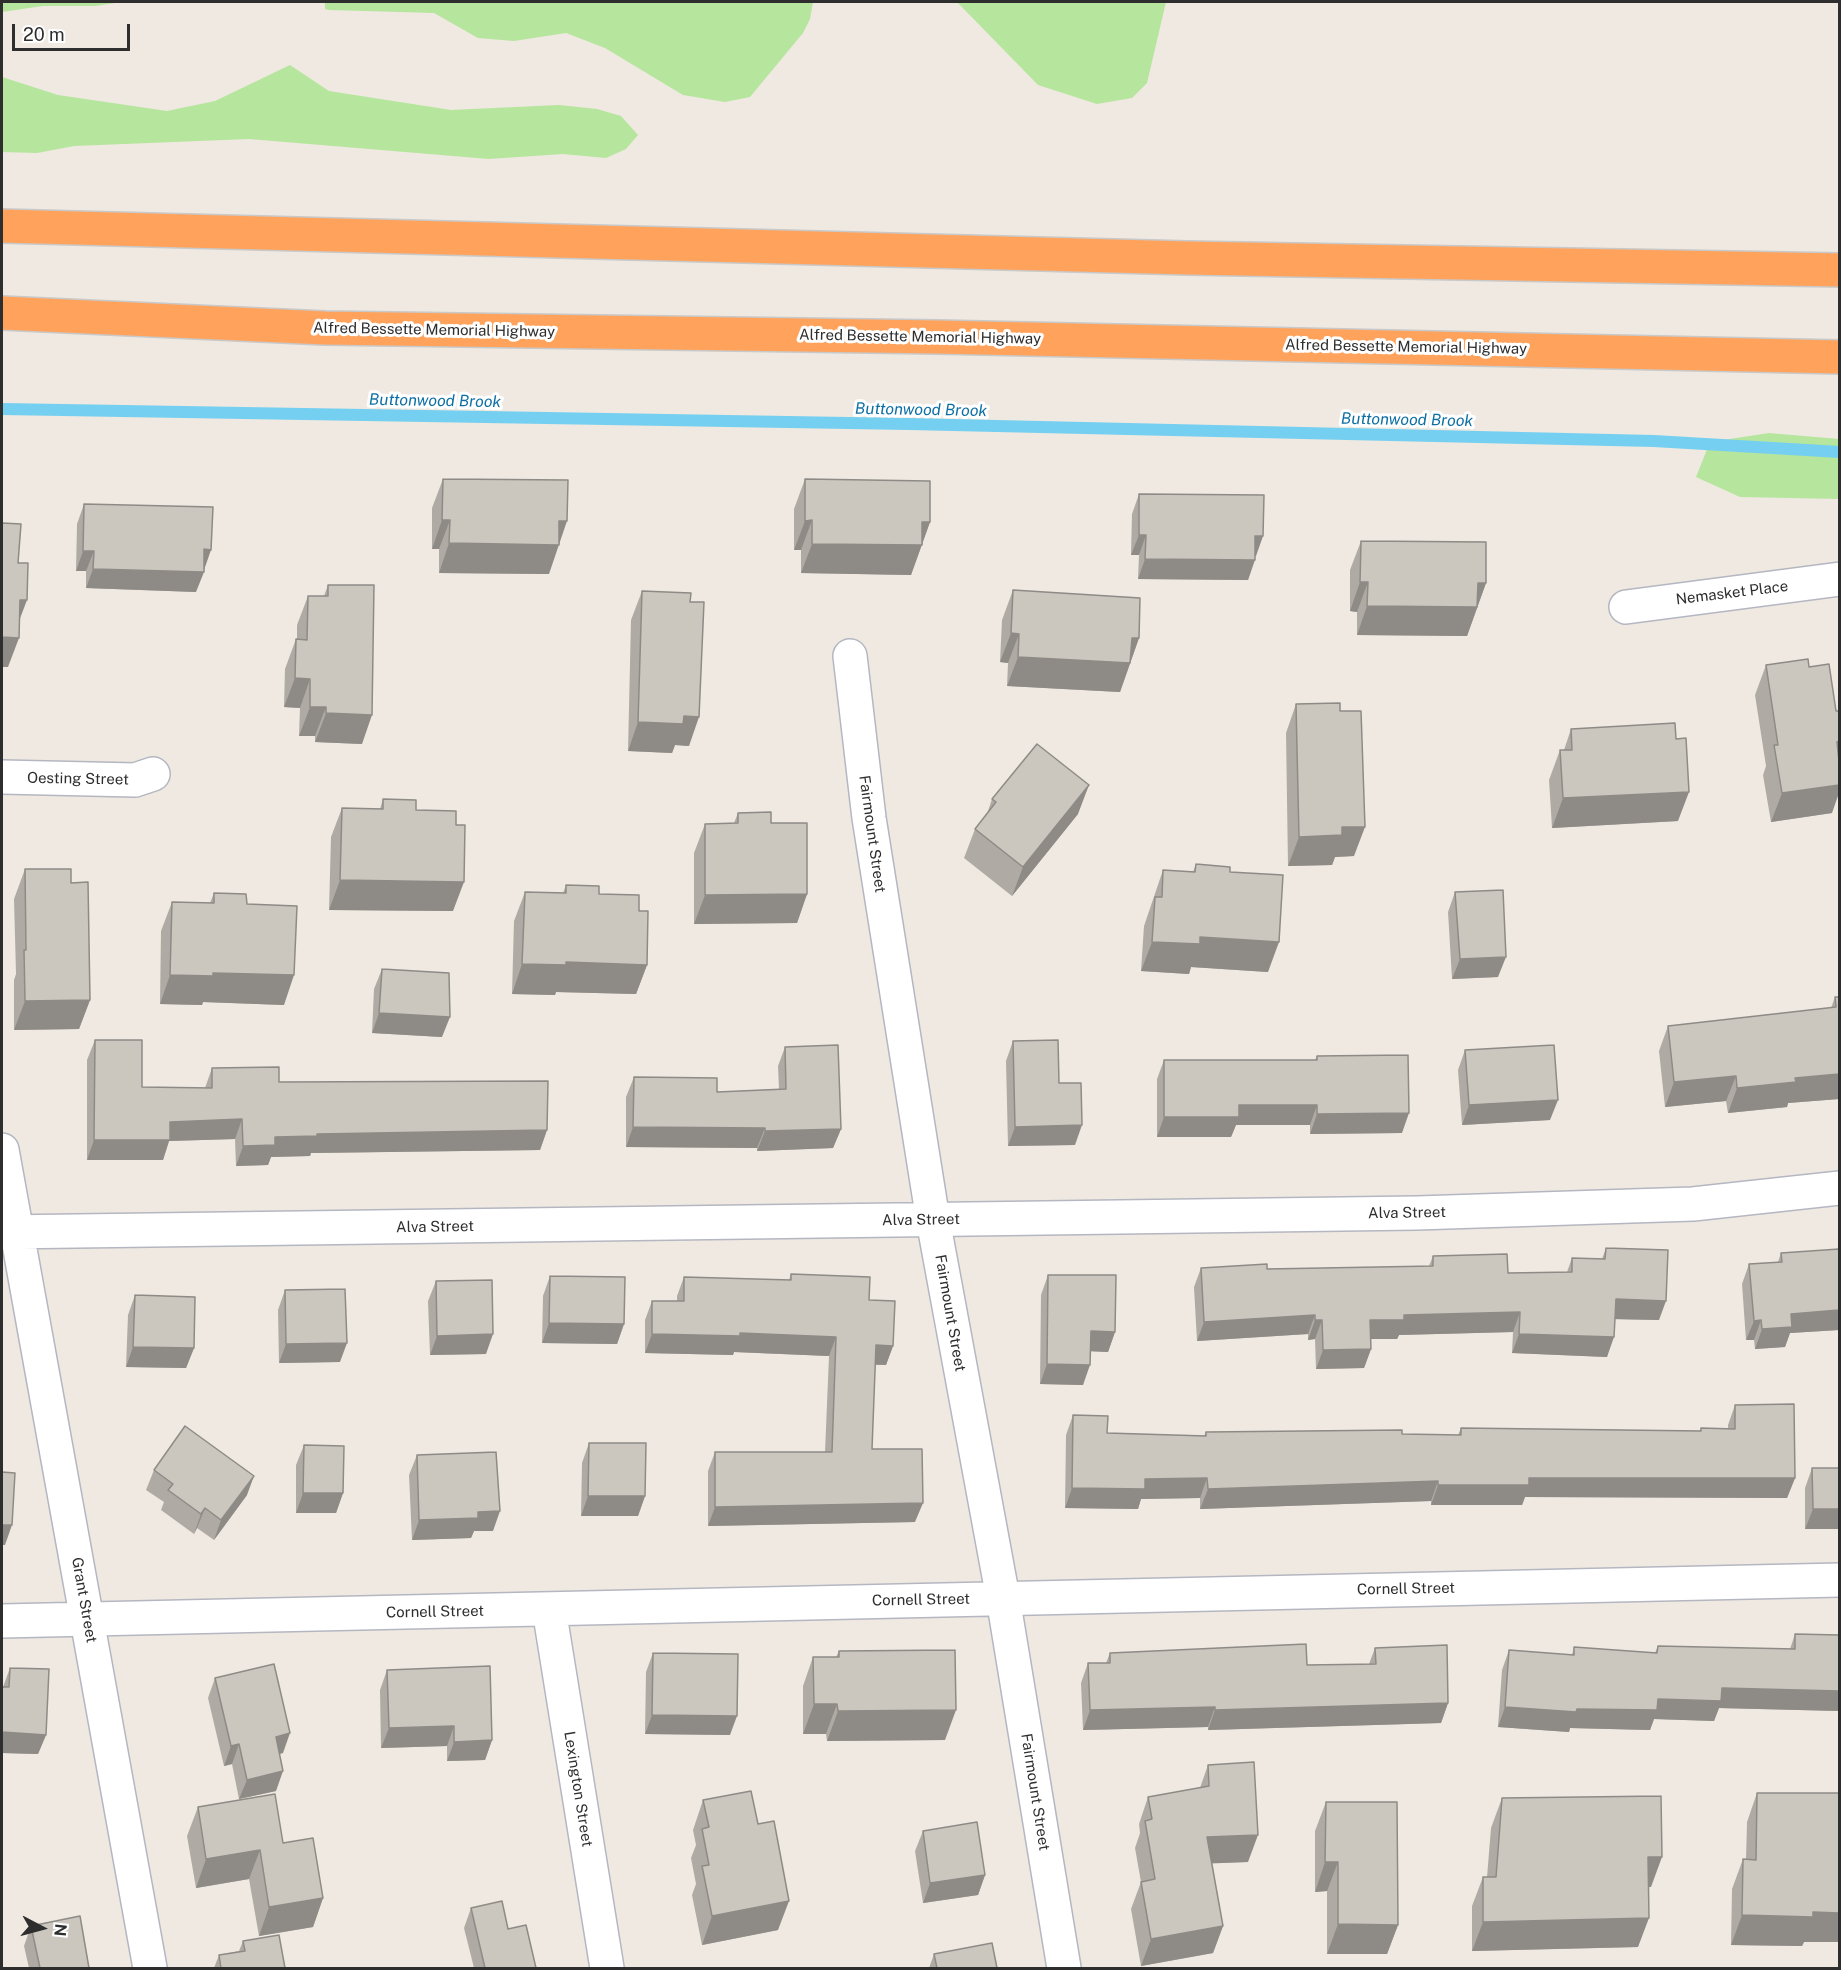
<!DOCTYPE html>
<style>
body{margin:0}
#map{position:relative;width:1841px;height:1970px;overflow:hidden;background:#efe9e1;font-family:"Public Sans",sans-serif}
canvas{display:block}
.frame{position:absolute;inset:0;border:3px solid #2e2e2e;pointer-events:none}
.north{position:absolute;left:12px;top:1898px;width:60px;height:60px;-webkit-text-stroke:4px #fff;paint-order:stroke;rotate:96deg;font-size:16px;font-weight:700;line-height:24px;text-align:center;color:#2e2e2e}
.north::after{content:'';display:block;margin:auto;width:21px;height:27px;background:#2e2e2e;clip-path:polygon(50% 0,100% 100%,50% 72%,0 100%)}
.scale{position:absolute;left:12px;top:24px;width:118px;height:27px;box-sizing:border-box;border:3px solid #2e2e2e;border-top:0;padding-left:8px;font-size:18px;line-height:21px;white-space:nowrap;color:#2e2e2e;-webkit-text-stroke:4px #fff;paint-order:stroke}
</style>
<div id="map">
<canvas width="1841" height="1970"></canvas>
<div class="frame"></div>
<div class="north">N</div>
<div class="scale">20 m</div>
</div>
<script>
const context = document.querySelector('canvas').getContext('2d');
context.lineJoin = 'round';
function fillPath(path, color) { context.fillStyle = color; context.fill(path, 'evenodd'); }
const toPath = rows => new Path2D(rows.map(r => 'M' + r).join(''));
function stroke(path, color, width, dash) { context.strokeStyle = color; context.lineWidth = width; context.lineCap = dash ? 'butt' : 'round'; context.setLineDash(dash || []); context.stroke(path); }
function drawText(font, color, halo, rows, align = 'center') {
  context.font = font + ' "Public Sans",sans-serif'; context.lineWidth = 6; context.setLineDash([]); context.textBaseline = 'middle'; context.strokeStyle = halo; context.fillStyle = color; for (const [text, x, y, turn = 0] of rows) {
    context.save(); context.translate(x, y); context.rotate((+turn || 0) * Math.PI / 180); context.textAlign = isNaN(turn) ? turn : align; if (halo) context.strokeText(text, 0, 0); context.fillText(text, 0, 0); context.restore();
  }
}
fillPath(toPath([
 [2,2,122,2,95,6,43,6,2,12],
 [325,2,813,2,810,19,803,33,750,97,725,102,683,95,605,48,566,33,514,41,478,38,434,13,329,10,325,9],
 [957,2,1166,2,1147,83,1132,98,1097,104,1038,85],
 [290,65,329,91,451,110,559,105,597,109,621,116,638,135,626,149,606,158,563,154,489,159,249,139,74,146,37,153,2,152,2,77,58,95,167,111,215,101],
 [1769,433,1839,439,1839,499,1740,497,1696,477,1710,442]
]), '#b6e59e');
stroke(toPath([
 [2,409,909,424,1654,441,1840,452]
]), '#75cff0', 12);
const minor = toPath([
 [1626,607,1840,579],
 [850,656,869,818,933,1220,1003,1598,1064,1968],
 [2,777,135,780,153,774],
 [2,1150,150,1968],
 [2,1232,1417,1213,1693,1204,1840,1188],
 [549,1609,607,1968],
 [2,1621,1840,1580]
]);
const highway = toPath([
 [2,226,1188,258,1840,270],
 [2,313,325,328,938,337,1840,357]
]);
stroke(minor, '#b4b7c1', 36);
stroke(highway, '#c9c9c9', 36);
stroke(minor, '#fff', 33);
stroke(highway, '#ffa35c', 33);
fillPath(toPath([
 [443,479,549,574,439,573,439,549,432,549,432,508],
 [805,479,930,522,911,575,801,573,801,550,794,550,794,509],
 [1139,494,1263,536,1255,556,1248,580,1138,579,1139,555,1131,555,1132,514],
 [84,504,196,592,86,588,86,571,76,571,77,524],
 [1361,541,1486,583,1467,636,1357,635,1357,612,1350,611,1350,570],
 [328,585,362,744,315,742,315,736,299,736,300,708,284,707,285,669,296,639,297,639,297,625,308,596,324,596],
 [1013,590,1139,638,1120,692,1007,686,1008,663,1000,662,1002,620],
 [642,591,690,602,689,746,675,745,672,753,628,751,631,620],
 [1766,665,1832,813,1771,822,1763,775,1766,766,1755,695],
 [1296,704,1354,856,1335,857,1332,865,1288,866,1286,733],
 [1571,729,1678,821,1552,828,1549,780,1560,750,1564,750],
 [383,799,416,810,453,911,329,910,331,837,342,808,380,809],
 [992,799,1078,814,1012,896,964,858,975,829,987,814],
 [738,813,771,823,807,894,797,923,694,924,694,853,705,824,734,823],
 [1196,864,1230,872,1268,972,1191,967,1189,974,1141,971,1144,926,1163,870,1193,872],
 [25,869,71,883,90,1000,79,1029,14,1030,14,980,16,974,14,899],
 [566,885,599,894,639,911,647,965,636,994,556,992,555,995,512,994,514,921,525,892,563,893],
 [1455,892,1498,977,1452,979,1448,912],
 [214,893,247,904,284,1005,203,1002,202,1005,160,1004,161,931,172,902,210,903],
 [382,969,442,1037,372,1033,374,989],
 [1835,997,1839,1099,1788,1103,1787,1107,1728,1113,1726,1101,1665,1107,1659,1051,1668,1026,1831,1008],
 [95,1040,142,1087,205,1088,212,1068,279,1082,547,1130,540,1150,311,1153,310,1156,271,1157,268,1165,236,1166,235,1139,169,1141,163,1160,87,1160,87,1060],
 [1013,1041,1059,1083,1075,1145,1008,1146,1006,1061],
 [785,1047,841,1129,833,1148,757,1151,757,1148,626,1147,626,1097,634,1077,717,1092,779,1089,778,1066],
 [1465,1050,1550,1120,1462,1125,1458,1070],
 [1317,1056,1402,1133,1310,1134,1310,1125,1236,1125,1231,1137,1157,1137,1157,1079,1164,1060,1315,1060],
 [1606,1248,1659,1320,1615,1319,1607,1357,1512,1353,1513,1332,1399,1335,1397,1339,1370,1339,1371,1349,1364,1368,1316,1369,1315,1339,1308,1340,1308,1334,1197,1341,1194,1287,1201,1268,1267,1269,1429,1266,1433,1256,1508,1273,1567,1272,1572,1258,1602,1259],
 [1839,1249,1839,1330,1790,1333,1785,1347,1755,1349,1754,1340,1746,1340,1742,1284,1749,1264,1778,1262,1781,1253],
 [791,1274,869,1300,893,1346,886,1365,875,1365,872,1449,915,1522,708,1526,708,1471,715,1452,825,1452,829,1356,734,1352,733,1355,645,1353,645,1320,652,1301,677,1301,677,1296,684,1277,789,1280],
 [1048,1275,1115,1332,1108,1352,1090,1351,1083,1385,1040,1384,1041,1295],
 [550,1276,624,1324,617,1344,542,1343,543,1296],
 [436,1281,486,1354,430,1355,428,1301],
 [285,1290,340,1362,279,1363,278,1310],
 [135,1295,194,1348,186,1368,126,1367,128,1315],
 [1735,1405,1795,1478,1787,1498,1525,1497,1522,1505,1431,1505,1431,1501,1200,1509,1200,1498,1141,1499,1138,1509,1065,1508,1066,1435,1073,1415,1107,1433,1204,1436,1206,1432,1458,1435,1461,1428,1700,1431,1701,1428,1728,1429,1728,1425],
 [589,1443,645,1496,638,1516,581,1516,582,1463],
 [304,1445,343,1493,336,1513,296,1513,296,1465],
 [417,1455,493,1531,474,1531,471,1538,412,1540,409,1475],
 [1812,1468,1839,1468,1839,1529,1805,1529,1805,1488],
 [154,1470,247,1495,214,1540,197,1528,194,1534,161,1510,164,1502,146,1490],
 [1795,1634,1839,1635,1839,1711,1719,1708,1714,1721,1654,1719,1650,1730,1570,1728,1569,1732,1498,1727,1502,1670,1509,1650,1572,1655,1574,1647,1655,1653,1658,1646,1790,1649],
 [1375,1648,1448,1703,1441,1723,1208,1730,1208,1727,1083,1730,1081,1683,1088,1663,1106,1663,1110,1653,1307,1665,1369,1664],
 [839,1651,945,1740,827,1741,826,1734,803,1734,803,1686,813,1657,836,1657],
 [653,1653,730,1735,645,1734,646,1672],
 [10,1668,46,1735,38,1754,2,1753,2,1687,3,1687],
 [387,1670,492,1740,485,1760,447,1761,447,1746,381,1748,380,1690],
 [215,1678,283,1753,280,1754,276,1791,239,1799,232,1764,224,1766,208,1698],
 [1208,1765,1248,1862,1212,1863,1223,1926,1213,1953,1141,1966,1131,1909,1141,1882,1135,1848,1140,1833,1139,1824,1148,1797,1200,1788],
 [1757,1793,1839,1793,1839,1942,1804,1942,1802,1946,1731,1945,1732,1889,1743,1859,1746,1859,1747,1822],
 [1502,1798,1651,1887,1648,1887,1638,1947,1472,1951,1472,1906,1483,1877,1487,1877,1491,1828],
 [703,1800,778,1930,702,1945,692,1895,696,1884,691,1858,696,1845,693,1830],
 [1326,1802,1398,1925,1387,1954,1327,1954,1327,1891,1315,1892,1315,1831],
 [198,1807,283,1843,323,1898,313,1927,259,1936,249,1879,196,1888,187,1836],
 [923,1831,985,1875,978,1895,923,1903,915,1851],
 [471,1908,508,1929,536,1968,474,1968,464,1928],
 [31,1926,89,1968,29,1968,24,1946],
 [243,1941,285,1968,214,1968,219,1955,239,1951],
 [934,1954,997,1968,929,1968]
]), '#afaba4');
fillPath(toPath([
 [442,520,450,520,439,549,432,549],
 [812,520,801,550,794,550,805,521],
 [559,521,567,521,549,574,439,573,449,543],
 [922,522,930,522,911,575,801,573,812,544],
 [1139,535,1146,535,1139,555,1131,555],
 [1255,536,1263,536,1256,556,1248,556],
 [204,549,211,550,204,570],
 [83,551,94,551,86,571,76,571],
 [1145,559,1255,560,1248,580,1138,579],
 [93,569,204,572,196,592,86,588],
 [1360,582,1368,582,1357,612,1350,611],
 [1478,583,1486,583,1467,636,1357,635,1367,606],
 [20,600,27,600,16,629],
 [1011,633,1019,634,1008,663,1000,662],
 [2,637,19,638,8,667,2,667],
 [1132,638,1139,638,1120,692,1007,686,1018,657],
 [295,678,310,679,300,708,284,707],
 [310,707,326,707,315,736,299,736],
 [326,713,372,715,362,744,315,742],
 [684,716,699,717,689,746,675,745,672,753,628,751,638,722],
 [1839,741,1839,769,1837,742],
 [1089,785,1078,814,1012,896,1023,867],
 [1839,785,1839,793,1832,813,1771,822,1782,793],
 [1689,792,1678,821,1552,828,1563,798],
 [1342,827,1365,827,1354,856,1335,857,1332,865,1288,866,1299,837],
 [340,880,464,882,453,911,329,910],
 [807,894,797,923,694,924,705,895],
 [1200,937,1279,942,1268,972,1191,967,1189,974,1141,971,1152,942],
 [1506,957,1498,977,1452,979,1460,959],
 [566,962,647,965,636,994,556,992,555,995,512,994,522,964],
 [213,973,294,975,284,1005,203,1002,202,1005,160,1004,170,975],
 [90,1000,79,1029,14,1030,25,1001],
 [379,1013,450,1017,442,1037,372,1033],
 [1839,1074,1839,1099,1788,1103,1787,1107,1728,1113,1737,1088,1795,1078],
 [1736,1076,1726,1101,1665,1107,1674,1082],
 [1558,1100,1550,1120,1462,1125,1469,1105],
 [1239,1105,1317,1105,1310,1125,1236,1125,1231,1137,1157,1137,1164,1117],
 [1409,1113,1402,1133,1310,1134,1317,1114],
 [242,1119,235,1139,169,1141,163,1160,87,1160,94,1140,170,1122],
 [1082,1125,1075,1145,1008,1146,1015,1127],
 [633,1127,765,1128,757,1148,626,1147],
 [841,1129,833,1148,757,1151,765,1131],
 [547,1130,540,1150,311,1153,310,1156,271,1157,268,1165,236,1166,243,1146,275,1137,317,1134],
 [1616,1299,1666,1301,1659,1320,1609,1319],
 [1839,1310,1839,1330,1790,1333,1785,1347,1755,1349,1762,1329,1791,1314],
 [1520,1312,1513,1332,1399,1335,1397,1339,1363,1339,1370,1320,1404,1315],
 [1315,1315,1308,1334,1197,1341,1204,1322],
 [1315,1320,1322,1320,1315,1339,1308,1340],
 [1761,1320,1754,1340,1746,1340,1754,1321],
 [549,1323,624,1324,617,1344,542,1343],
 [1091,1331,1115,1332,1108,1352,1084,1351],
 [740,1333,836,1337,829,1356,734,1352,733,1355,645,1353,652,1334],
 [493,1334,486,1354,430,1355,437,1336],
 [1519,1334,1614,1337,1607,1357,1512,1353],
 [347,1343,340,1362,279,1363,286,1344],
 [876,1345,893,1346,886,1365,869,1364],
 [133,1347,194,1348,186,1368,126,1367],
 [1371,1349,1364,1368,1316,1369,1323,1350],
 [1047,1364,1090,1365,1083,1385,1040,1384],
 [254,1476,247,1495,214,1540,221,1520],
 [1207,1478,1200,1498,1141,1499,1138,1509,1065,1508,1072,1488,1145,1479],
 [1529,1478,1795,1478,1787,1498,1525,1497,1522,1505,1431,1505,1438,1485],
 [1438,1481,1431,1501,1200,1509,1208,1489],
 [303,1493,343,1493,336,1513,296,1513],
 [588,1496,645,1496,638,1516,581,1516],
 [923,1503,915,1522,708,1526,715,1507],
 [205,1508,197,1528,194,1534,201,1514],
 [1813,1509,1839,1509,1839,1529,1805,1529],
 [500,1511,493,1531,474,1531,471,1538,412,1540,419,1520,478,1512],
 [2,1525,12,1525,5,1545,2,1545],
 [1722,1688,1839,1691,1839,1711,1719,1708,1714,1721,1654,1719,1650,1730,1570,1728,1569,1732,1498,1727,1505,1707,1577,1709,1658,1699],
 [1448,1703,1441,1723,1208,1730,1215,1710],
 [814,1704,837,1704,826,1734,803,1734],
 [1215,1707,1208,1727,1083,1730,1090,1710],
 [956,1710,945,1740,827,1741,838,1711],
 [652,1715,737,1716,730,1735,645,1734],
 [454,1726,447,1746,381,1748,389,1728],
 [2,1732,46,1735,38,1754,2,1753],
 [290,1733,283,1753,268,1756,276,1737],
 [492,1740,485,1760,447,1761,454,1742],
 [239,1744,232,1764,224,1766,231,1746],
 [283,1771,276,1791,239,1799,247,1780],
 [1258,1835,1248,1862,1197,1864,1207,1837],
 [260,1850,249,1879,196,1888,206,1859],
 [1648,1857,1662,1857,1651,1887,1637,1887],
 [1325,1862,1338,1862,1327,1891,1315,1892],
 [985,1875,978,1895,923,1903,930,1883],
 [323,1898,313,1927,259,1936,269,1907],
 [789,1901,778,1930,702,1945,712,1916],
 [1813,1912,1839,1913,1839,1942,1804,1942,1802,1946,1731,1945,1742,1915],
 [1649,1918,1638,1947,1472,1951,1483,1922],
 [1338,1924,1398,1925,1387,1954,1327,1954],
 [1223,1926,1213,1953,1141,1966,1151,1939]
]), '#8e8b86');
const building = toPath([
 [443,479,568,480,567,521,559,521,559,545,449,543,450,520,442,520,443,479],
 [805,479,930,481,930,522,922,522,922,545,812,544,812,520,805,521,805,479],
 [1139,494,1264,495,1263,536,1255,536,1255,560,1145,559,1146,535,1139,535,1139,494],
 [84,504,213,507,211,550,204,549,204,572,93,569,94,551,83,551,84,504],
 [2,523,21,524,18,563,28,563,27,600,20,600,19,638,2,637,2,523],
 [1361,541,1486,542,1486,583,1478,583,1477,607,1367,606,1368,582,1360,582,1361,541],
 [328,585,374,585,372,715,326,713,326,707,310,707,310,679,295,678,296,639,307,640,308,596,328,596,328,585],
 [1013,590,1140,598,1139,638,1132,638,1130,663,1018,657,1019,634,1011,633,1013,590],
 [642,591,691,593,690,602,704,602,699,717,684,716,683,724,638,722,642,591],
 [1808,659,1809,667,1829,664,1836,711,1839,711,1839,741,1837,742,1839,761,1839,785,1782,793,1774,745,1778,745,1766,665,1808,659],
 [1340,703,1340,711,1361,711,1365,827,1342,827,1342,835,1299,837,1296,704,1340,703],
 [1675,723,1676,739,1686,738,1689,792,1563,798,1560,750,1572,750,1571,729,1675,723],
 [1037,744,1089,785,1023,867,975,829,996,802,992,799,1037,744],
 [383,799,416,800,416,810,456,811,456,825,465,825,464,882,340,880,342,808,383,809,383,799],
 [771,812,771,823,807,823,807,894,705,895,705,824,738,823,738,813,771,812],
 [1196,864,1230,867,1230,872,1283,875,1279,942,1200,937,1200,944,1152,942,1155,897,1162,897,1163,870,1195,872,1196,864],
 [25,869,71,869,71,883,88,882,90,1000,25,1001,24,950,26,950,25,869],
 [566,885,599,886,599,894,639,895,639,911,648,911,647,965,566,962,566,965,522,964,525,892,566,893,566,885],
 [1503,890,1506,957,1460,959,1455,892,1503,890],
 [214,893,246,894,247,904,297,906,294,975,213,973,213,976,170,975,172,902,214,903,214,893],
 [382,969,449,973,450,1017,379,1013,382,969],
 [1835,997,1839,997,1839,1074,1795,1078,1796,1082,1737,1088,1736,1076,1674,1082,1668,1026,1836,1007,1835,997],
 [95,1040,142,1040,142,1087,212,1088,212,1068,279,1067,279,1082,548,1081,547,1130,317,1134,317,1136,275,1137,275,1145,243,1146,242,1119,170,1122,170,1140,94,1140,95,1040],
 [1058,1040,1059,1083,1081,1083,1082,1125,1015,1127,1013,1041,1058,1040],
 [838,1045,841,1129,765,1131,765,1128,633,1127,634,1077,717,1078,717,1092,786,1089,785,1047,838,1045],
 [1554,1045,1558,1100,1469,1105,1465,1050,1554,1045],
 [1408,1055,1409,1113,1317,1114,1317,1105,1239,1105,1239,1117,1164,1117,1164,1060,1317,1060,1317,1056,1408,1055],
 [1606,1248,1668,1250,1666,1301,1616,1299,1614,1337,1519,1334,1520,1312,1404,1315,1404,1320,1370,1320,1371,1349,1323,1350,1322,1320,1315,1320,1315,1315,1204,1322,1201,1268,1267,1264,1267,1269,1433,1266,1433,1256,1507,1254,1508,1273,1572,1272,1572,1258,1605,1259,1606,1248],
 [1839,1249,1839,1310,1791,1314,1792,1327,1762,1329,1761,1320,1754,1321,1749,1264,1782,1262,1781,1253,1839,1249],
 [791,1274,870,1277,869,1300,895,1301,893,1346,876,1345,872,1449,922,1449,923,1503,715,1507,715,1452,832,1452,836,1337,740,1333,740,1336,652,1334,652,1301,684,1301,684,1277,791,1280,791,1274],
 [1048,1275,1116,1275,1115,1332,1091,1331,1090,1365,1047,1364,1048,1275],
 [550,1276,625,1277,624,1324,549,1323,550,1276],
 [492,1280,493,1334,437,1336,436,1281,492,1280],
 [345,1289,347,1343,286,1344,285,1290,345,1289],
 [135,1295,195,1297,194,1348,133,1347,135,1295],
 [1794,1404,1795,1478,1529,1478,1529,1485,1438,1485,1438,1481,1208,1489,1207,1478,1145,1479,1145,1489,1072,1488,1073,1415,1108,1416,1107,1433,1206,1436,1206,1432,1402,1430,1402,1434,1461,1435,1461,1428,1701,1431,1701,1428,1735,1429,1735,1405,1794,1404],
 [185,1426,254,1476,221,1520,205,1508,201,1514,168,1490,173,1484,154,1470,185,1426],
 [589,1443,646,1443,645,1496,588,1496,589,1443],
 [304,1445,344,1446,343,1493,303,1493,304,1445],
 [496,1452,500,1511,478,1512,478,1518,419,1520,417,1455,496,1452],
 [1812,1468,1839,1468,1839,1509,1813,1509,1812,1468],
 [2,1472,15,1473,12,1525,2,1525,2,1472],
 [1795,1634,1839,1635,1839,1691,1722,1688,1721,1701,1658,1699,1657,1710,1577,1709,1576,1712,1505,1707,1509,1650,1574,1655,1574,1647,1657,1653,1658,1646,1795,1649,1795,1634],
 [1306,1644,1307,1665,1376,1664,1375,1648,1447,1645,1448,1703,1215,1710,1215,1707,1090,1710,1088,1663,1110,1663,1110,1653,1306,1644],
 [955,1650,956,1710,838,1711,837,1704,814,1704,813,1657,839,1657,839,1651,955,1650],
 [653,1653,738,1654,737,1716,652,1715,653,1653],
 [274,1664,290,1733,276,1737,283,1771,247,1780,239,1744,231,1746,215,1678,274,1664],
 [490,1666,492,1740,454,1742,454,1726,389,1728,387,1670,490,1666],
 [10,1668,49,1669,46,1735,2,1732,2,1687,9,1687,10,1668],
 [1254,1762,1258,1835,1207,1837,1223,1926,1151,1939,1141,1882,1155,1879,1145,1821,1152,1819,1148,1797,1209,1786,1208,1765,1254,1762],
 [751,1791,758,1824,774,1821,789,1901,712,1916,702,1866,709,1865,702,1829,709,1827,703,1800,751,1791],
 [1757,1793,1839,1793,1839,1913,1813,1912,1813,1917,1742,1915,1743,1859,1756,1860,1757,1793],
 [275,1794,283,1843,313,1838,323,1898,269,1907,260,1850,206,1859,198,1807,275,1794],
 [1661,1796,1662,1857,1648,1857,1649,1918,1483,1922,1483,1877,1496,1877,1502,1798,1661,1796],
 [1326,1802,1397,1802,1398,1925,1338,1924,1338,1862,1325,1862,1326,1802],
 [977,1822,985,1875,930,1883,923,1831,977,1822],
 [502,1901,508,1929,526,1925,536,1968,485,1968,471,1908,502,1901],
 [80,1916,89,1968,40,1968,31,1926,80,1916],
 [279,1935,285,1968,221,1968,219,1955,245,1951,243,1941,279,1935],
 [992,1943,997,1968,937,1968,934,1954,992,1943]
]);
fillPath(building, '#cbc7bf');
stroke(building, '#8e8b86', 1.5);
drawText('15px', '#2e2e2e', '#fff', [
 ["Alfred Bessette Memorial Highway",434,330,1],
 ["Alfred Bessette Memorial Highway",920,337,1],
 ["Alfred Bessette Memorial Highway",1406,347,1],
 ["Nemasket Place",1732,593,-7],
 ["Oesting Street",78,779,1],
 ["Fairmount Street",872,834,82],
 ["Alva Street",1407,1213,-1],
 ["Alva Street",921,1220,-1],
 ["Alva Street",435,1227,-1],
 ["Fairmount Street",950,1313,80],
 ["Cornell Street",1406,1589,-1],
 ["Grant Street",84,1600,80],
 ["Cornell Street",921,1600,-1],
 ["Cornell Street",435,1612,-1],
 ["Lexington Street",578,1789,81],
 ["Fairmount Street",1035,1792,81]
]);
drawText('italic 16px', '#0d6fa3', '#fff', [
 ["Buttonwood Brook",435,401,1],
 ["Buttonwood Brook",921,410,1],
 ["Buttonwood Brook",1407,420,1]
]);
</script>
